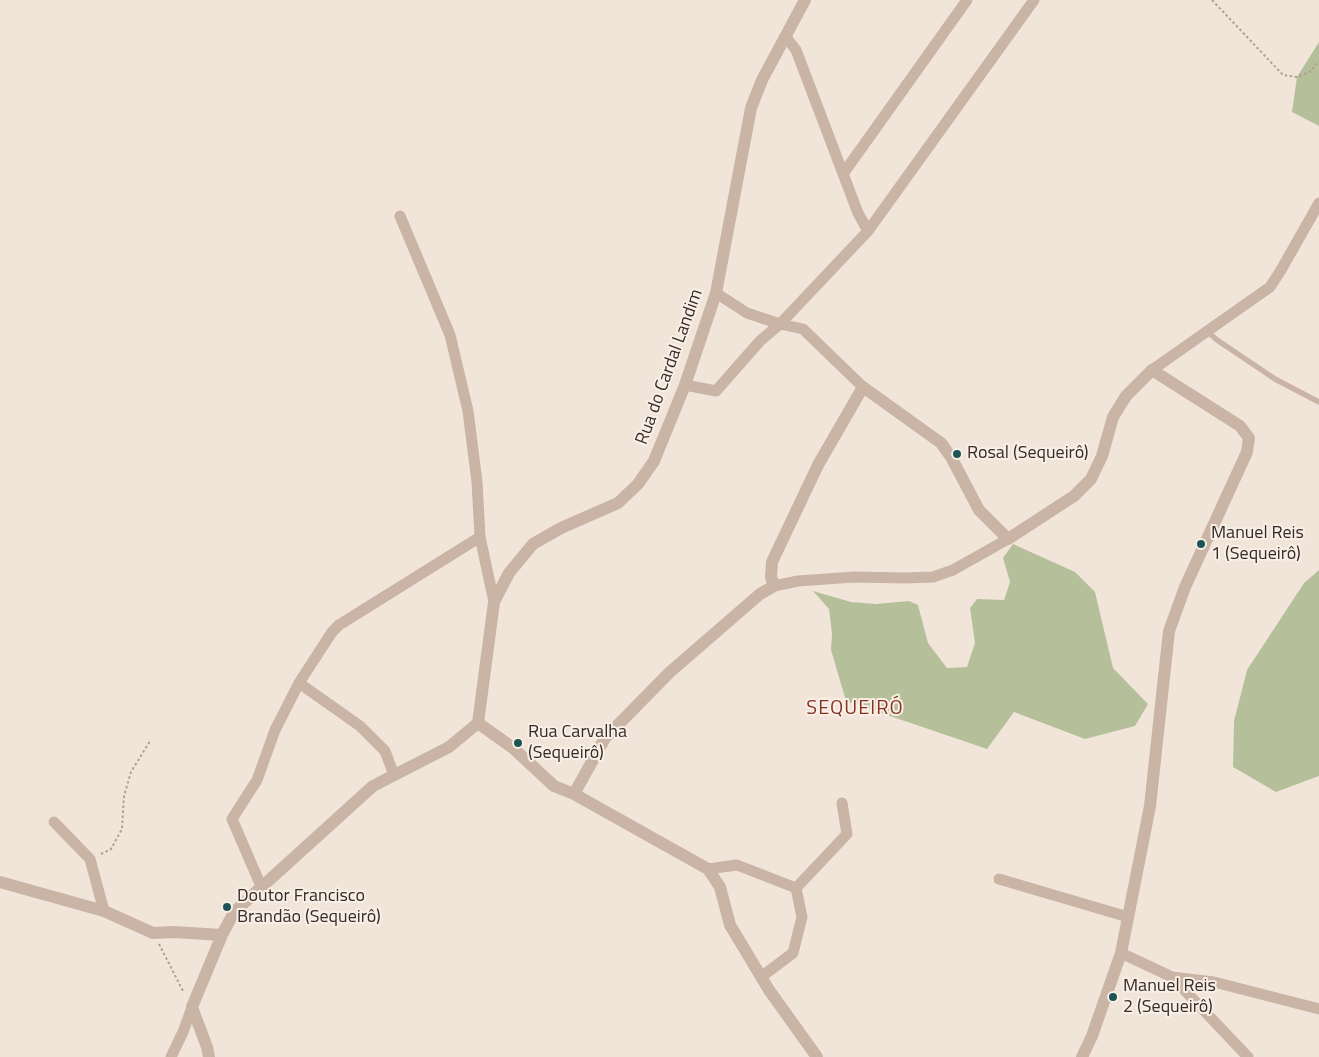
<!DOCTYPE html>
<meta charset="utf-8">
<style>
body{margin:0}
canvas{display:block;background:#f1e5da}
</style>
<canvas width="1319" height="1057"></canvas>
<script>
const context = document.querySelector('canvas').getContext('2d');
context.lineJoin = 'round';
function fillPath(path, color) { context.fillStyle = color; context.fill(path, 'evenodd'); }
const toPath = rows => new Path2D(rows.map(r => 'M' + r).join(''));
function stroke(path, color, width, dash) { context.strokeStyle = color; context.lineWidth = width; context.lineCap = dash ? 'butt' : 'round'; context.setLineDash(dash || []); context.stroke(path); }
function drawText(font, color, halo, rows, align = 'center') {
  context.font = font + ' "Titillium Web",sans-serif'; context.lineWidth = 4; context.setLineDash([]); context.textBaseline = 'middle'; context.strokeStyle = halo; context.fillStyle = color; for (const [text, x, y, turn = 0] of rows) {
    context.save(); context.translate(x, y); context.rotate((+turn || 0) * Math.PI / 180); context.textAlign = isNaN(turn) ? turn : align; if (halo) context.strokeText(text, 0, 0); context.fillText(text, 0, 0); context.restore();
  }
}
fillPath(toPath([
 [1319,42,1319,126,1292,112,1297,77],
 [1013,544,1075,572,1095,592,1113,668,1148,704,1135,726,1085,739,1014,712,987,749,846,701,831,650,832,634,829,609,813,591,851,602,876,604,909,601,918,605,928,643,947,668,967,667,975,643,970,608,977,599,1004,600,1010,582,1003,558],
 [1319,570,1319,776,1276,792,1233,767,1234,721,1247,670,1304,583]
]), '#b5c09a');
stroke(toPath([
 [1212,0,1283,75,1297,77,1311,71,1319,61],
 [101,854,111,849,122,829,124,796,131,772,150,741],
 [159,944,184,993]
]), '#b59e90', 2, [2.5, 2.5]);
stroke(toPath([
 [1207,331,1217,340,1275,379,1319,402]
]), '#c9b4a6', 5.5);
stroke(toPath([
 [786,37,796,50,858,213,868,231],
 [843,174,967,0],
 [400,216,450,335,468,411,477,482,480,537,494,602],
 [716,293,747,313,780,324,803,329,863,387],
 [1152,370,1270,287,1281,270,1319,203],
 [685,385,716,391,760,341,780,324,868,231,1034,0],
 [774,586,798,581,854,577,905,578,933,577,953,570,1008,539],
 [299,683,360,726,385,751,394,775],
 [54,822,90,859,104,911],
 [708,869,737,865,796,888,802,917,793,953,761,977],
 [999,879,1128,917],
 [261,886,232,819,257,780,275,730,299,683,332,632,339,625,480,537],
 [796,888,847,834,842,803],
 [1121,953,1172,977,1214,982,1319,1009],
 [1172,977,1248,1057],
 [171,1057,183,1032,192,1007]
]), '#c9b4a6', 11);
stroke(toPath([
 [478,723,513,748,554,786,574,794,708,869,720,887,730,925,769,990,817,1057],
 [574,794,605,738,670,672,760,594,774,586,771,577,772,562,818,465,863,387,941,443,951,457,979,510,1008,539,1074,496,1091,479,1102,456,1113,417,1126,396,1152,370,1240,426,1249,438,1247,452,1185,587,1169,631,1150,806,1121,953,1092,1036,1082,1057],
 [0,882,104,911,153,933,174,932,222,935],
 [209,1057,207,1047,192,1007,222,935,234,912,373,786,449,747,478,723,494,602,509,573,533,544,561,528,618,503,638,484,654,461,685,385,716,293,751,108,762,80,805,0]
]), '#c9b4a6', 12);
for (const [x, y, r, color] of [
 [957,454,5,"#1d5556"],
 [1201,544,5,"#1d5556"],
 [518,743,5,"#1d5556"],
 [227,907,5,"#1d5556"],
 [1113,997,5,"#1d5556"]
]) { const dot = new Path2D(); dot.arc(x, y, r, 0, 2 * Math.PI); context.fillStyle = color; context.fill(dot); stroke(dot, '#f9efe6', 2); }
drawText('18px', '#352b27', '#f9efe6', [
 ["Rua do Cardal Landim",670,367,-70]
]);
drawText('18px', '#352b27', '#f9efe6', [
 ["Rosal (Sequeirô)",967,454],
 ["Manuel Reis",1211,534],
 ["1 (Sequeirô)",1211,555],
 ["Rua Carvalha",528,733],
 ["(Sequeirô)",528,754],
 ["Doutor Francisco",237,897],
 ["Brandão (Sequeirô)",237,918],
 ["Manuel Reis",1123,987],
 ["2 (Sequeirô)",1123,1008]
], 'left');
context.letterSpacing = '1px';
drawText('20px', '#833320', '#f9efe6', [
 ["SEQUEIRÓ",855,709]
]);
context.letterSpacing = '0px';
</script>
